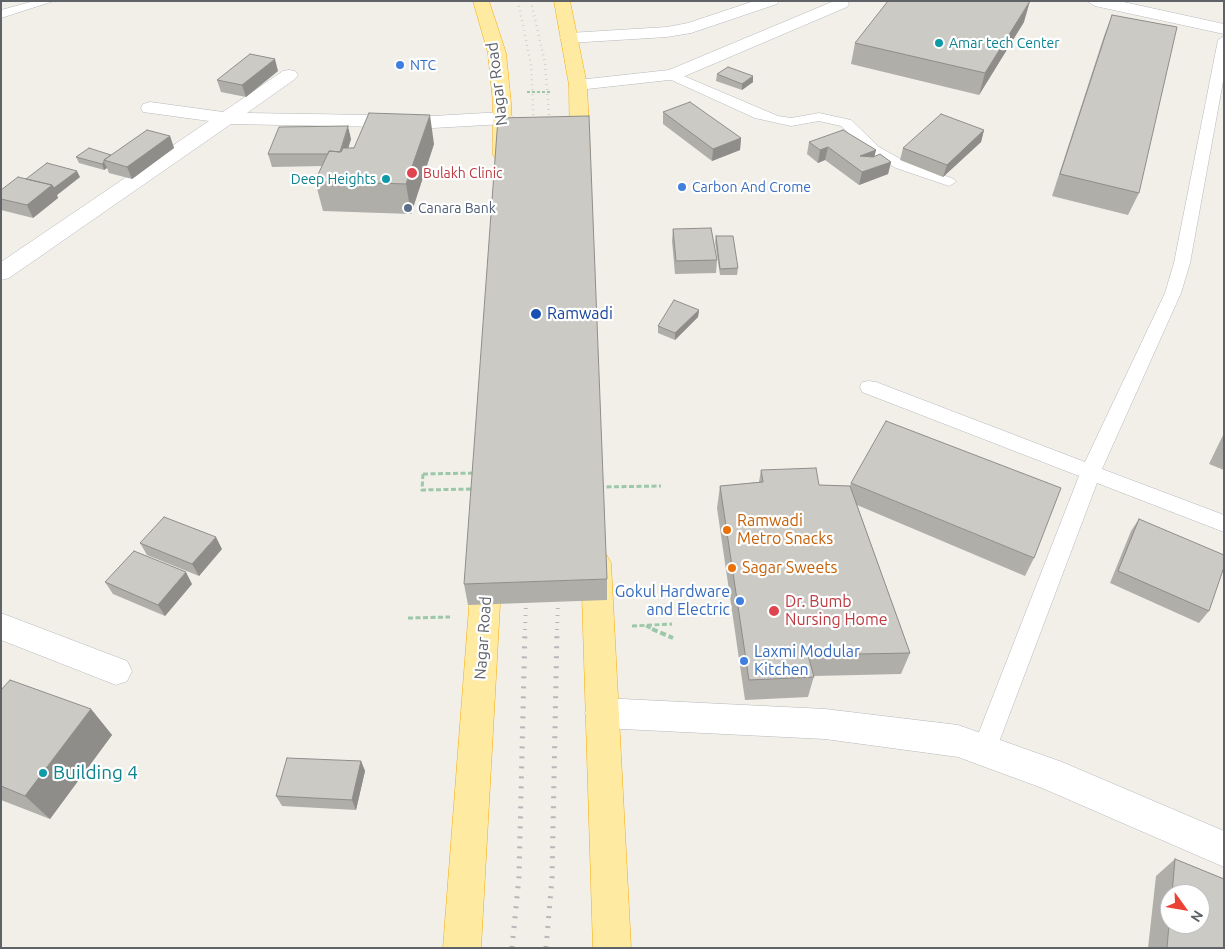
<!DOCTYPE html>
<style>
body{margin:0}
#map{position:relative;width:1225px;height:949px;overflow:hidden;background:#f1efe8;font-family:Ubuntu,sans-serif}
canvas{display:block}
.frame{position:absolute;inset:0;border:2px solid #5f6368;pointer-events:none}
.north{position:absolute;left:1160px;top:884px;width:50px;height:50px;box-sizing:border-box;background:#fff;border:1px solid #bfc1c3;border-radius:50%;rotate:122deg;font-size:14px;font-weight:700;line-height:20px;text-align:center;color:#5f6368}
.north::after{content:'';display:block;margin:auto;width:18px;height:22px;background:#ea4335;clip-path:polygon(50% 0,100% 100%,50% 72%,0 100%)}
</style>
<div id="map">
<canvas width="1225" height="949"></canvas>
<div class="frame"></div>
<div class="north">N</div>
</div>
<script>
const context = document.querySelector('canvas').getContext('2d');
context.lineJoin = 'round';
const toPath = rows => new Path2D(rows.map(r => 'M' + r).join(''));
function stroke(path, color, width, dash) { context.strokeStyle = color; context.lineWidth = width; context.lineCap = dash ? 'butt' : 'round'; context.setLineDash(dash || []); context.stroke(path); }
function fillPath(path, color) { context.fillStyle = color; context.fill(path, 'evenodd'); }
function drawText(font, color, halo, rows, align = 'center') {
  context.font = font + ' Ubuntu,sans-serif'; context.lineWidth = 4.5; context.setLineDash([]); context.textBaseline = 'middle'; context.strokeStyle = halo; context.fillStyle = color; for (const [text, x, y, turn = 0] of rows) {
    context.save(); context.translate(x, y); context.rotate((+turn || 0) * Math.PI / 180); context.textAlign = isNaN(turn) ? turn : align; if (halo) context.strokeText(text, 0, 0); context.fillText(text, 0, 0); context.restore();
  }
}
const service = toPath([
 [34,1,54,1,1,18,1,10,34,1],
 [1224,36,1224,76,1190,263,1181,293,1102,469,1224,515,1224,532,1097,483,996,750,993,758,984,762,975,758,972,750,1079,476,862,392,860,387,862,382,869,381,876,382,1085,462,1165,293,1174,263,1218,40,1224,36],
 [672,71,778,116,791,118,819,113,851,120,879,147,906,162,954,179,956,182,949,186,896,168,869,153,841,126,819,121,791,126,755,118,667,78,665,75,672,71]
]);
const minor = toPath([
 [754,1,779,1,777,4,691,33,667,37,569,43,563,42,560,38,563,34,569,33,667,27,688,23,754,1],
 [834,1,847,1,849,4,847,7,678,79,578,90,572,89,569,85,572,81,578,80,669,70,834,1],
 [289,70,295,71,298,75,295,79,247,113,433,116,503,112,510,114,513,118,510,122,503,124,433,128,231,124,9,278,1,280,1,262,209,121,143,112,141,108,143,104,150,102,223,112,283,71,289,70],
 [1,613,127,661,132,671,127,681,116,685,1,640,1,613],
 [602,698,825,709,958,725,1062,762,1224,831,1224,867,1042,788,958,757,825,739,602,728,590,724,585,713,590,702,602,698]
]);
const secondary = toPath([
 [1087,1,1119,1,1224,24,1224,34,1095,6,1087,1]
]);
const trunk = toPath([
 [473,1,489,1,506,53,511,103,513,155,510,159,503,161,496,159,493,155,493,103,488,53,473,1],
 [554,1,570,1,587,85,590,153,587,157,580,159,573,157,570,153,569,85,554,1],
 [596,551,606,554,611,563,631,948,593,948,581,563,586,554,596,551],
 [487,556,498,559,502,568,481,948,443,948,472,568,476,559,487,556]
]);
stroke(service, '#b5b8bc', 1);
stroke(minor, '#b5b8bc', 1);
stroke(secondary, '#b6babf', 1);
stroke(trunk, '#f9ab00', 1);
stroke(toPath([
 [527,92,551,92]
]), '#9cc7a9', 2, [3, 2]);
stroke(toPath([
 [423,474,475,473],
 [408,618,450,617],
 [632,626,672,624],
 [646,626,655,630]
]), '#9cc7a9', 3, [5, 2.5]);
stroke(toPath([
 [652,629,673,638]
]), '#9cc7a9', 4, [6, 3]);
fillPath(service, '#fff');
fillPath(minor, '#fff');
fillPath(secondary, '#fff');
fillPath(trunk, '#feeaa1');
stroke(toPath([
 [518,1,531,64,534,130],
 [531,1,545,63,550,129]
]), '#b6b7b8', 2.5, [0.5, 4.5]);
stroke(toPath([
 [525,630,526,603],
 [557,630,558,602]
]), '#b6b7b8', 4, [1, 6]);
stroke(toPath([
 [512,948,519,877,525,629],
 [546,948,552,878,557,629]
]), '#b6b7b8', 5, [2, 8]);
stroke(toPath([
 [423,474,422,490,473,489],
 [599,487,661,486]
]), '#9cc7a9', 3, [5, 2.5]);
fillPath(toPath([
 [1112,15,1139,193,1128,215,1052,196,1104,36],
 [1024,22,979,95,851,64,855,43],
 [278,71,246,97,221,92,217,80],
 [717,74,753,82,742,90,716,81],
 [663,112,741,138,740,150,712,161,663,124],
 [984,130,981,142,943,177,900,160,903,148],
 [170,136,174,148,132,179,109,173,107,168,104,170,79,163,76,157,111,155],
 [351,139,348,148,434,144,411,214,323,211,315,181,322,166,272,167,268,154],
 [809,142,876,150,874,157,891,162,888,174,859,185,825,160,818,163,807,154],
 [80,177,57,195,58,198,33,218,1,210,1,190,26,179],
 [673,229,717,260,716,273,675,274,672,241],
 [716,236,738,268,737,275,720,275,715,242],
 [699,310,698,317,675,340,658,333,658,326],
 [1224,433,1224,470,1209,464],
 [761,470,819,485,850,486,851,483,1034,558,1025,576,857,505,910,653,901,674,814,676,808,697,745,700,717,508,720,486,759,482],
 [1139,519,1209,611,1199,623,1110,583,1131,531],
 [140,543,222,549,199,576,147,555],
 [607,579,607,600,468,605,464,584],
 [105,582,192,584,165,616,113,594],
 [1,690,91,709,112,735,50,819,1,800],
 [361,761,365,771,356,810,282,806,276,796],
 [1175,859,1224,879,1224,948,1148,948,1156,876],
 [1170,894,1200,894,1200,924,1170,924]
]), '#afaea9');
fillPath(toPath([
 [1030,1,1024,22,979,95,985,73],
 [275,59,278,71,246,97,242,85],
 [753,76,753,82,742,90,742,84],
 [430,115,434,144,411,214,406,184],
 [348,126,351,139,343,166,340,154],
 [984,130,981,142,943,177,947,165],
 [170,136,174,148,132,179,127,167],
 [741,138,740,150,712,161,713,149],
 [828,147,825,160,818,163,820,150],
 [876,150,873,162,860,156],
 [104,162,107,168,104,170,102,164],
 [891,162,888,174,859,185,862,172],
 [77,171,80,177,57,195,58,198,33,218,27,205,52,185],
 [699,310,698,317,675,340,675,333],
 [216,537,222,549,199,576,192,564],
 [186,572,192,584,165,616,158,605],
 [91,709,112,735,50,819,25,796],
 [361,761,365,771,356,810,352,800]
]), '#8f8d8a');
const building = toPath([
 [888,1,1030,1,985,73,855,43,888,1],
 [1112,15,1177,27,1139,193,1060,174,1112,15],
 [250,54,275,59,242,85,217,80,250,54],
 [728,67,753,76,742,84,717,74,728,67],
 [690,102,741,138,713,149,663,112,690,102],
 [369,113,430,115,406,184,315,181,329,151,341,152,343,148,354,148,369,113],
 [941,114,984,130,947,165,903,148,941,114],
 [589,116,607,579,464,584,498,118,589,116],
 [348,126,340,152,329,151,328,154,268,154,279,127,348,126],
 [147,130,170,136,127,167,104,160,147,130],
 [843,130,876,150,860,156,873,157,880,154,891,162,862,172,828,147,820,150,809,142,843,130],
 [89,148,111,155,104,160,104,162,102,164,76,157,89,148],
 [47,163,77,171,54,188,52,185,26,179,47,163],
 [18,177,52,185,27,205,1,199,1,190,18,177],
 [711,228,717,260,676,261,673,229,711,228],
 [716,236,733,236,738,268,720,269,716,236],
 [674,300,699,310,675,333,658,326,674,300],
 [886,421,1061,488,1034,558,851,483,886,421],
 [816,468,819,485,850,486,910,653,808,655,814,677,749,680,720,486,763,482,761,470,816,468],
 [164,517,216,537,192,564,140,543,164,517],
 [1139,519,1224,555,1224,567,1209,611,1118,571,1139,519],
 [134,551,186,572,158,605,105,582,134,551],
 [10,680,91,709,25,796,1,786,1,690,10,680],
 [287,758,361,761,352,800,276,796,287,758],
 [1175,859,1224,879,1224,948,1167,948,1170,912,1170,924,1200,924,1200,894,1172,894,1175,859]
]);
fillPath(building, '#cccac5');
stroke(building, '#8f8d8a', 1);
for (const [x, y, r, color] of [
 [939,43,5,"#0f9aa8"],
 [400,65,5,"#3f7fe0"],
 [412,173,6,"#e0444e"],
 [386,179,5,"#0f9aa8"],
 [682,187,5,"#3f7fe0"],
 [408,208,5,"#5c6f8a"],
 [536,314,6,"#1a4fb4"],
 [727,530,5,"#e8710a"],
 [732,568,5,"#e8710a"],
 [740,601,5,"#3f7fe0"],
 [774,611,6,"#e0444e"],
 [744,661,5,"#3f7fe0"],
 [43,773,5,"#0f9aa8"]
]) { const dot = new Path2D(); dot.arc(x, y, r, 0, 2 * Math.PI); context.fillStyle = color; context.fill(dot); stroke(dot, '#fff', 2); }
drawText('14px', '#0d838f', '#fff', [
 ["Amar tech Center",949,43],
 ["Deep Heights",376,179,"right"]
], 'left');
drawText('14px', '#366cbe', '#fff', [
 ["NTC",410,65],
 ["Carbon And Crome",692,187]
], 'left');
drawText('14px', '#be3a42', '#fff', [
 ["Bulakh Clinic",423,173]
], 'left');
drawText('14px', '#4e5e75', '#fff', [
 ["Canara Bank",418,208]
], 'left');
drawText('16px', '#5f6368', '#fff', [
 ["Nagar Road",497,84,-97],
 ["Nagar Road",483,638,-86]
]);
drawText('16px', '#164399', '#fff', [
 ["Ramwadi",547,314]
], 'left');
drawText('16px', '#c56008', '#fff', [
 ["Ramwadi",737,521],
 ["Metro Snacks",737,539],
 ["Sagar Sweets",742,568]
], 'left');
drawText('16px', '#366cbe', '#fff', [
 ["Gokul Hardware",730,592],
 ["and Electric",730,610],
 ["Laxmi Modular",754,652,"left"],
 ["Kitchen",754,670,"left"]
], 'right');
drawText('16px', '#be3a42', '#fff', [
 ["Dr. Bumb",785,602],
 ["Nursing Home",785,620]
], 'left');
drawText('19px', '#0d838f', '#fff', [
 ["Building 4",53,773]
], 'left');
</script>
